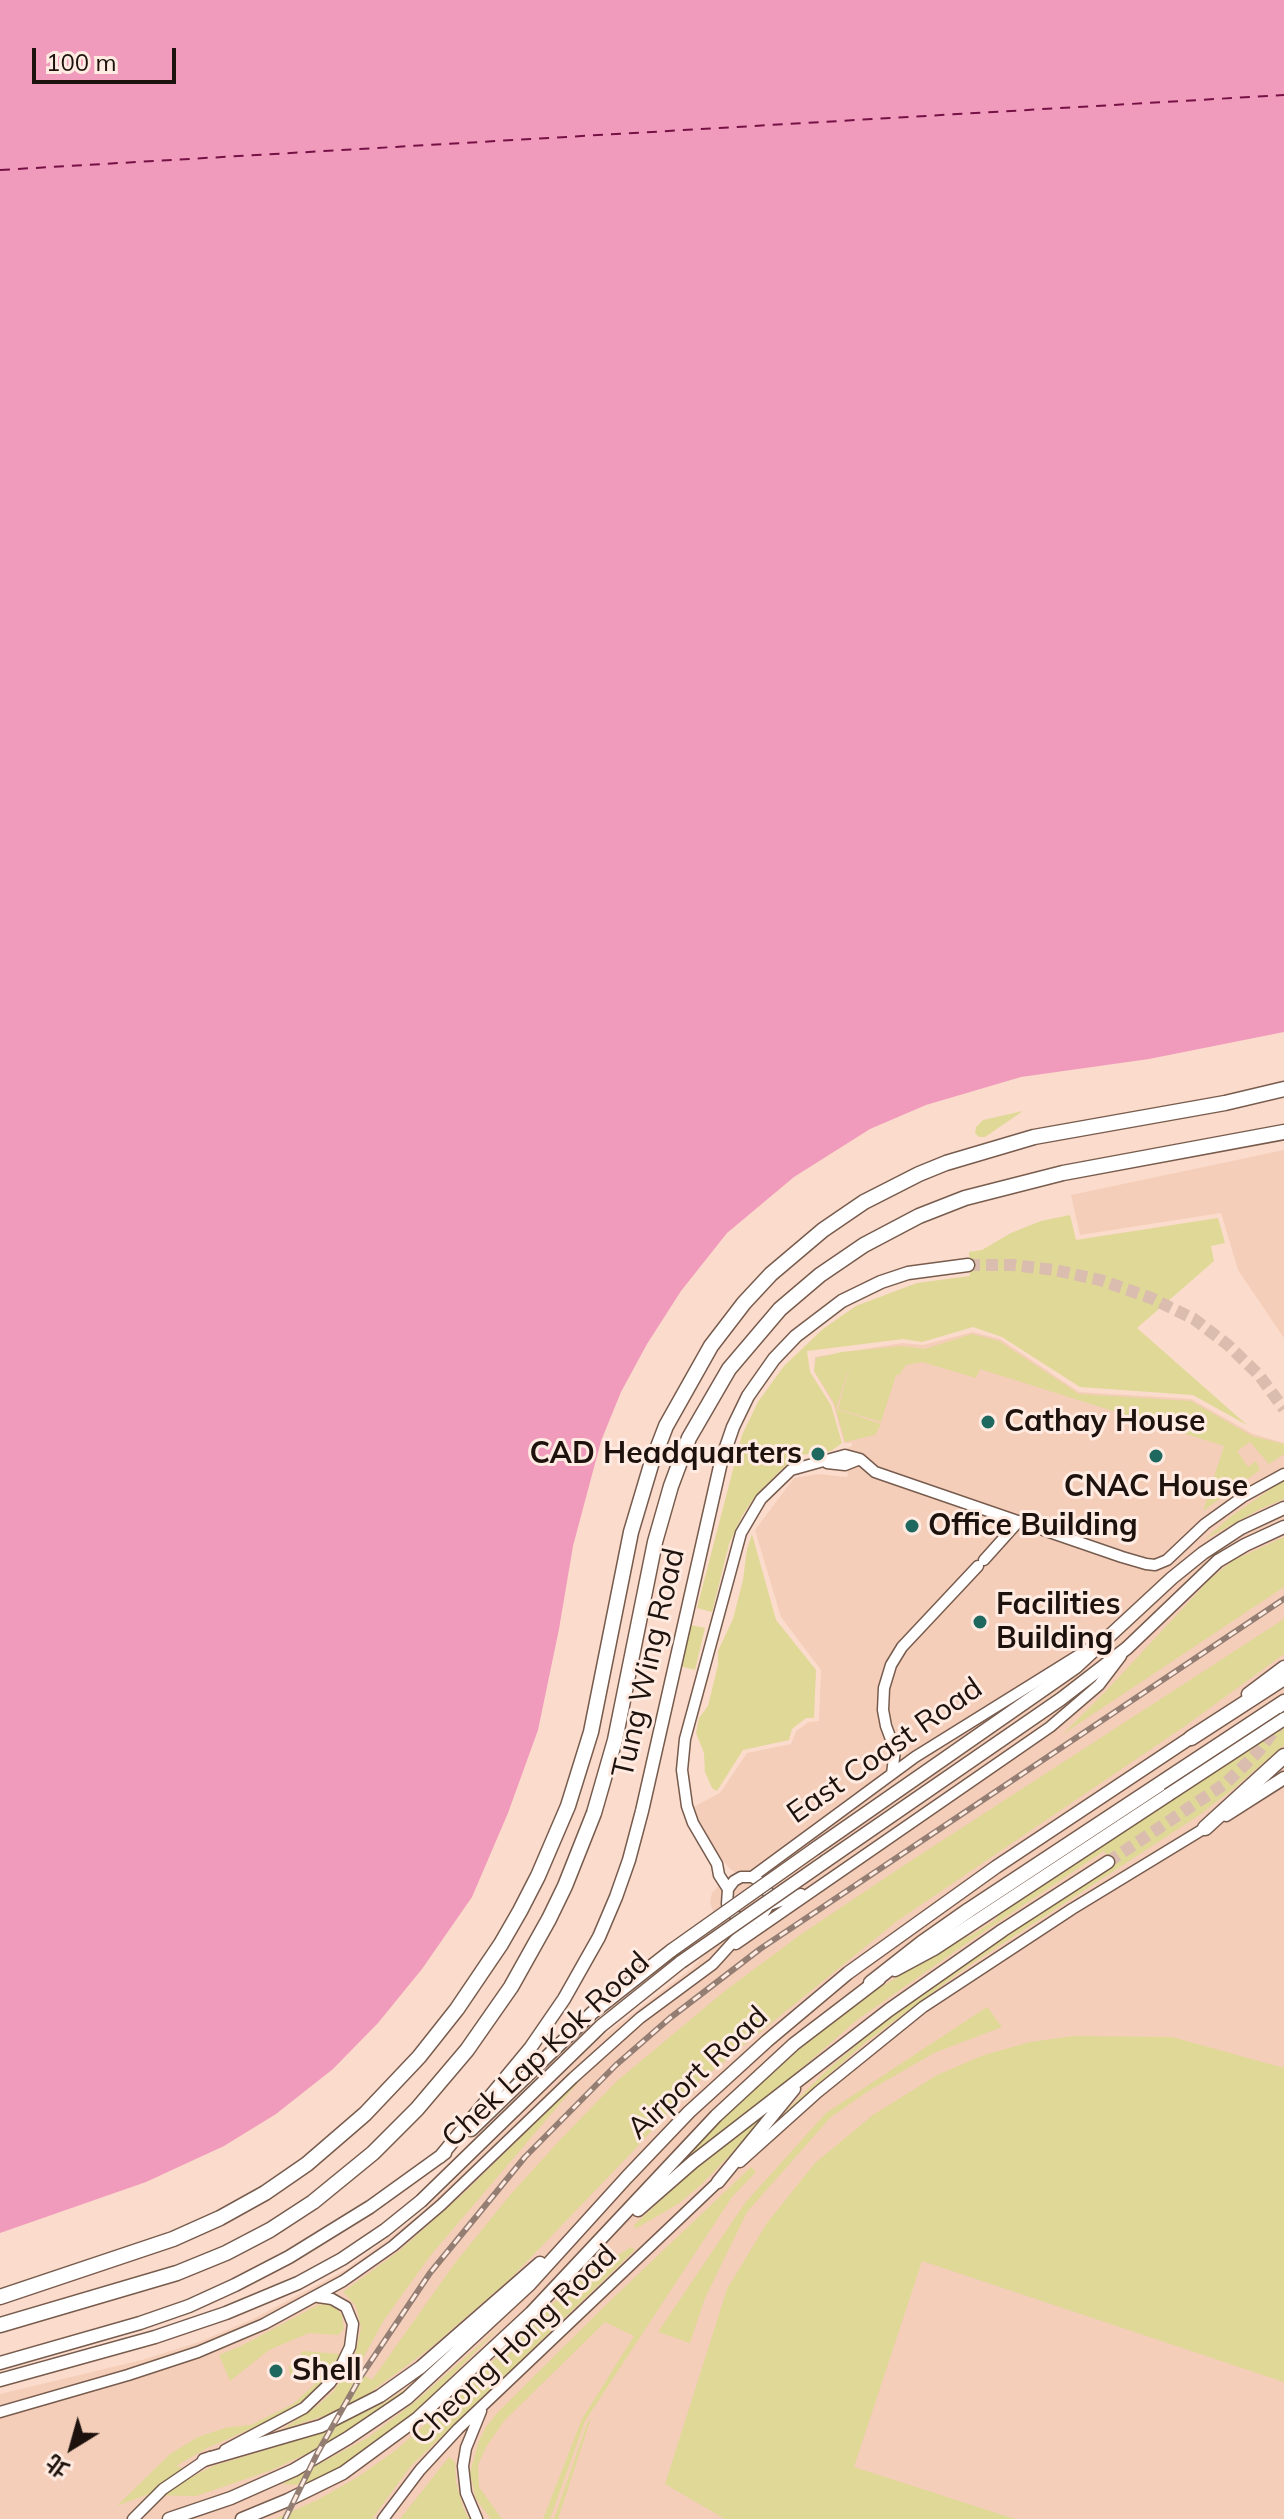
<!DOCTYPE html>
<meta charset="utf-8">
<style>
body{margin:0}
#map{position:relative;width:1284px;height:2519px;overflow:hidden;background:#fbdbcb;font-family:Mulish,"Noto Sans TC",sans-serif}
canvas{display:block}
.north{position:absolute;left:32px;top:2407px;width:80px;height:80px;-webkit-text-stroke:6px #ffebe1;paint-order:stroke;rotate:217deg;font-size:22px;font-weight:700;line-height:32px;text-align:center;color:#1d120d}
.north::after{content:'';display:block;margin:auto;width:28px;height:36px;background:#1d120d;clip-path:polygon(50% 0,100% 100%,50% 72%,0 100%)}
.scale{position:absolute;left:32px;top:48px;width:144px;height:36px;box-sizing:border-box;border:4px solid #1d120d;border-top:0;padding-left:10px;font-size:24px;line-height:28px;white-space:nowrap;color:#1d120d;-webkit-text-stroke:6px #ffebe1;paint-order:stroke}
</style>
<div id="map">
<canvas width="1284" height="2519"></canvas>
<div class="north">北</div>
<div class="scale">100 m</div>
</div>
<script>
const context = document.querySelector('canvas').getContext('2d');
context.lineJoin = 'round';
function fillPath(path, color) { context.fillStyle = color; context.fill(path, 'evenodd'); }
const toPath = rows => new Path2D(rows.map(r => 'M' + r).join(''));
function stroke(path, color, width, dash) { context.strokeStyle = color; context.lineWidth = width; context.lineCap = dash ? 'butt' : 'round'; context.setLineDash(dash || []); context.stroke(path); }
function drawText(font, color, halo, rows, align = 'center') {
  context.font = font + ' Mulish,sans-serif'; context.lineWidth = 6; context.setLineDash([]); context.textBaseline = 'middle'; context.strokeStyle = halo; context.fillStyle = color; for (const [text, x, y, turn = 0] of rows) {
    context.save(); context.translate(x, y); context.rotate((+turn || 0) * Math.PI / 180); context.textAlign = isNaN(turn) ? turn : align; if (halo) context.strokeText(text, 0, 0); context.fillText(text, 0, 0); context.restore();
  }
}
fillPath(toPath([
 [1284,1150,1284,1338,1238,1270,1221,1213,1080,1235,1071,1195],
 [973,1332,1000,1339,1079,1392,1191,1399,1253,1434,1284,1443,1284,2519,0,2519,0,2394,142,2360,196,2343,251,2320,345,2270,419,2215,599,2039,692,1968,728,1929,715,1918,710,1902,712,1893,725,1879,740,1875,730,1869,713,1848,699,1824,693,1807,720,1793,747,1753,791,1744,796,1731,809,1722,819,1721,821,1670,781,1617,755,1530,794,1478,819,1474,847,1477,848,1473,843,1469,843,1450,852,1446,852,1443,844,1443,833,1404,814,1371,815,1357,902,1343,923,1345]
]), '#f5ceba');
fillPath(toPath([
 [1023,1111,985,1137,979,1137,975,1133,976,1127,983,1120],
 [1070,1215,1076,1240,1218,1218,1225,1243,1211,1246,1214,1261,1137,1328,1247,1425,1193,1395,1080,1387,1002,1337,973,1327,922,1342,903,1339,807,1351,810,1372,831,1405,842,1443,831,1451,801,1455,787,1464,756,1495,742,1516,729,1544,712,1612,697,1608,742,1435,758,1402,784,1366,823,1329,856,1306,917,1283,970,1276,969,1252,982,1250,1011,1233,1041,1221],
 [972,1334,999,1341,1079,1394,1191,1401,1252,1436,1284,1444,1284,1454,1269,1464,1250,1442,1237,1451,1248,1467,1256,1461,1260,1470,1203,1511,1224,1446,980,1369,976,1378,922,1362,906,1365,899,1375,896,1375,881,1422,838,1409,851,1361,836,1409,881,1424,875,1435,845,1442,834,1403,814,1371,816,1358,842,1352,902,1346,925,1349],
 [1284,1480,1284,1499,1260,1509,1204,1540,1230,1517],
 [752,1534,776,1620,816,1670,814,1718,806,1718,792,1729,789,1740,743,1750,717,1791,712,1788,705,1772,704,1753,696,1733,699,1718,708,1706,718,1665,718,1651,733,1619,743,1580,747,1549],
 [1284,1537,1284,1587,1063,1734,1106,1691,1209,1580,1232,1561],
 [1284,1619,1284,1654,1185,1726,897,1921,685,2093,638,2146,510,2279,429,2349,360,2400,330,2414,283,2429,317,2406,333,2392,353,2363,361,2328,356,2306,343,2292,399,2251,464,2193,587,2072,430,2256,384,2320,356,2371,372,2380,455,2263,511,2194,560,2140,617,2081,726,1990,800,1935,903,1866],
 [691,1625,705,1628,695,1670,680,1666],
 [1284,1710,1284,1745,1233,1789,1198,1816,967,1967,866,2042,777,2120,826,2071,895,2012,995,1942,1113,1864,1104,1851,967,1943,857,2020,760,2104,662,2183,682,2158,711,2128,802,2047,878,1989,958,1939,970,1936,995,1920,1003,1908,1179,1793,1173,1783],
 [987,2007,1002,2027,934,2053,870,2090,831,2117,747,2212,705,2298,690,2343,658,2332,745,2203,826,2113],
 [1074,2036,1172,2037,1284,2068,1284,2382,922,2261,854,2467,1015,2519,725,2519,665,2484,727,2289,767,2223,815,2163,873,2115,937,2075,984,2055,1030,2042],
 [758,2119,761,2119,762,2122,701,2185,678,2204,635,2229,634,2225,692,2171],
 [751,2167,756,2172,732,2197,585,2421,550,2519,543,2519,582,2419,634,2336,605,2322,504,2421,486,2447,478,2465,479,2487,502,2519,491,2519,476,2499,470,2473,478,2443,486,2427,498,2412,610,2301],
 [631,2247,635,2250,410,2467,372,2519,275,2519,319,2499,358,2477,396,2450,436,2415,565,2292,594,2270],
 [328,2304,336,2308,342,2315,344,2329,338,2335,309,2333,269,2350,230,2381,219,2355,241,2346,318,2305],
 [502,2325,423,2405,384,2439,320,2481,294,2485,282,2484,369,2437,416,2401],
 [303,2351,340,2354,321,2387,295,2406,264,2423,207,2448,176,2466,190,2470,185,2481,213,2466,319,2434,382,2404,415,2383,385,2408,361,2423,310,2452,272,2470,196,2496,146,2495,117,2506,170,2454,198,2437,228,2427,251,2425,293,2404,313,2386,325,2370,315,2362,298,2383,291,2378,289,2367],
 [591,2418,558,2519,554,2519,587,2424],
 [449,2457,455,2462,456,2482,463,2507,469,2519,400,2519]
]), '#dfd896');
fillPath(toPath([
 [0,0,1284,0,1284,1032,1149,1059,1021,1077,926,1105,870,1129,794,1177,727,1233,681,1291,647,1344,621,1392,601,1441,573,1546,559,1629,538,1730,508,1813,472,1897,422,1969,378,2023,333,2069,276,2114,224,2146,146,2182,0,2233]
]), '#f19bbc');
stroke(toPath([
 [0,170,1284,95]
]), '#751145', 2, [10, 8]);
stroke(toPath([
 [968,1265,1014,1265,1055,1270,1100,1280,1151,1298,1194,1319,1228,1345,1259,1375,1284,1409],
 [1108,1862,1226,1783,1258,1752,1282,1720]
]), '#dabdae', 12, [12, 6]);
const minor = toPath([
 [827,1463,845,1465,860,1459],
 [984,1560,1019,1521],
 [892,1774,895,1750,886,1726,883,1710,884,1688,891,1665,902,1647,978,1566],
 [752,1877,915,1757,1095,1645],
 [728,1889,719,1875,717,1864,693,1823,687,1806,682,1770,685,1739,741,1533,761,1499,791,1470,845,1455,860,1459,875,1472,1122,1557,1146,1564,1155,1565,1167,1560,1205,1524,1244,1496,1284,1474],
 [769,1905,801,1894],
 [736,1944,1050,1727,1099,1685,1121,1656],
 [740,2162,818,2092,923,2007,1072,1909,1205,1828],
 [0,2412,128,2375,198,2352,264,2324,343,2281,393,2246,441,2205,573,2078,640,2018,713,1964,753,1920,763,1914,769,1905,770,1898,765,1885,752,1877,741,1877,734,1881,728,1889,727,1904,736,1917,753,1920],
 [225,2450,304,2408,330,2383,339,2370,350,2347,353,2324,346,2307,332,2299,318,2297],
 [133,2519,163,2489,210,2457],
 [383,2519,420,2470,458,2429,722,2178],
 [477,2519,466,2493,463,2466,466,2448,481,2411]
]);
const major = toPath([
 [1248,1694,1284,1667],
 [1226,1815,1284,1778],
 [816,1848,1076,1667,1172,1578,1203,1553,1241,1528,1284,1508],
 [826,1861,1061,1699,1127,1648,1218,1561,1245,1545,1284,1527],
 [895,1970,934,1949,1168,1795],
 [471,2130,592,2013,672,1950],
 [440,2157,531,2047,564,1999,599,1937,616,1897,629,1860,642,1811,721,1462,733,1427,748,1396,774,1359,796,1336,842,1301,881,1282,908,1273,968,1265],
 [718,2182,794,2089],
 [638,2210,693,2162,889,2010,1003,1930,1108,1862],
 [0,2363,140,2323,189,2306,235,2285,289,2257,370,2207,445,2153],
 [0,2380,155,2337,226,2313,298,2283,342,2259,385,2230,421,2201,601,2026,681,1962],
 [204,2460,321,2426,380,2396,421,2367,540,2263],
 [169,2519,231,2498,294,2470,348,2438,407,2398,530,2284,627,2177,689,2112,767,2041,848,1973,996,1867,1196,1734],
 [242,2519,288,2500,343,2473,418,2418,531,2313,716,2116,794,2044,879,1979]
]);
const highway = toPath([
 [1191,1738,1284,1678],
 [1205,1828,1284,1756],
 [871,1983,922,1943,969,1910,1284,1702],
 [0,2297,173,2239,220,2218,265,2193,307,2164,365,2114,419,2057,457,2009,501,1944,520,1911,538,1876,568,1806,591,1732,631,1532,651,1465,666,1426,711,1346,744,1303,771,1274,823,1230,864,1202,919,1174,946,1163,1034,1137,1225,1103,1284,1089],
 [0,2325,177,2273,226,2253,270,2230,313,2202,373,2153,417,2109,467,2050,511,1987,549,1919,565,1886,594,1813,615,1740,655,1542,671,1486,689,1438,729,1369,780,1309,820,1275,864,1245,919,1216,965,1198,1063,1173,1284,1132]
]);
stroke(minor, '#775c4e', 13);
stroke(major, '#775c4e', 15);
stroke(highway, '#775c4e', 17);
stroke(minor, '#fff', 10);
stroke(major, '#fff', 12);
stroke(highway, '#fff', 14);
const rail = toPath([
 [285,2519,318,2452,361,2376,430,2273,525,2157,616,2065,670,2018,760,1949,1284,1599]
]);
stroke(rail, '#947e73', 6);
stroke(rail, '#ffebe1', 3, [9]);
const majorBridge = toPath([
 [1168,1795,1284,1719],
 [672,1950,816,1848],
 [681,1962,826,1861]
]);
stroke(majorBridge, '#775c4e', 15, []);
stroke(majorBridge, '#fff', 12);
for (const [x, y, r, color] of [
 [988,1422,8,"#1e685f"],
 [818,1454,8,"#1e685f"],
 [1156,1456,8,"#1e685f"],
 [912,1526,8,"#1e685f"],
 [980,1622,8,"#1e685f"],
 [276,2371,8,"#1e685f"]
]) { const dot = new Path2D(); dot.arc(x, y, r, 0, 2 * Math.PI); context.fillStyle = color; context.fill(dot); stroke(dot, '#ffebe1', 3); }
drawText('bold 30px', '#1d120d', '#ffebe1', [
 ["Cathay House",1004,1422],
 ["CAD Headquarters",802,1454,"right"],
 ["CNAC House",1156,1487,"center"],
 ["Office Building",928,1526],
 ["Facilities",996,1605],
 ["Building",996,1639],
 ["Shell",292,2371]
], 'left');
drawText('30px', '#1d120d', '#ffebe1', [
 ["Tung Wing Road",649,1663,-77],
 ["East Coast Road",885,1751,-35],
 ["Chek Lap Kok Road",546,2050,-43],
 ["Airport Road",698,2073,-43],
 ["Cheong Hong Road",514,2345,-44]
]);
</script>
